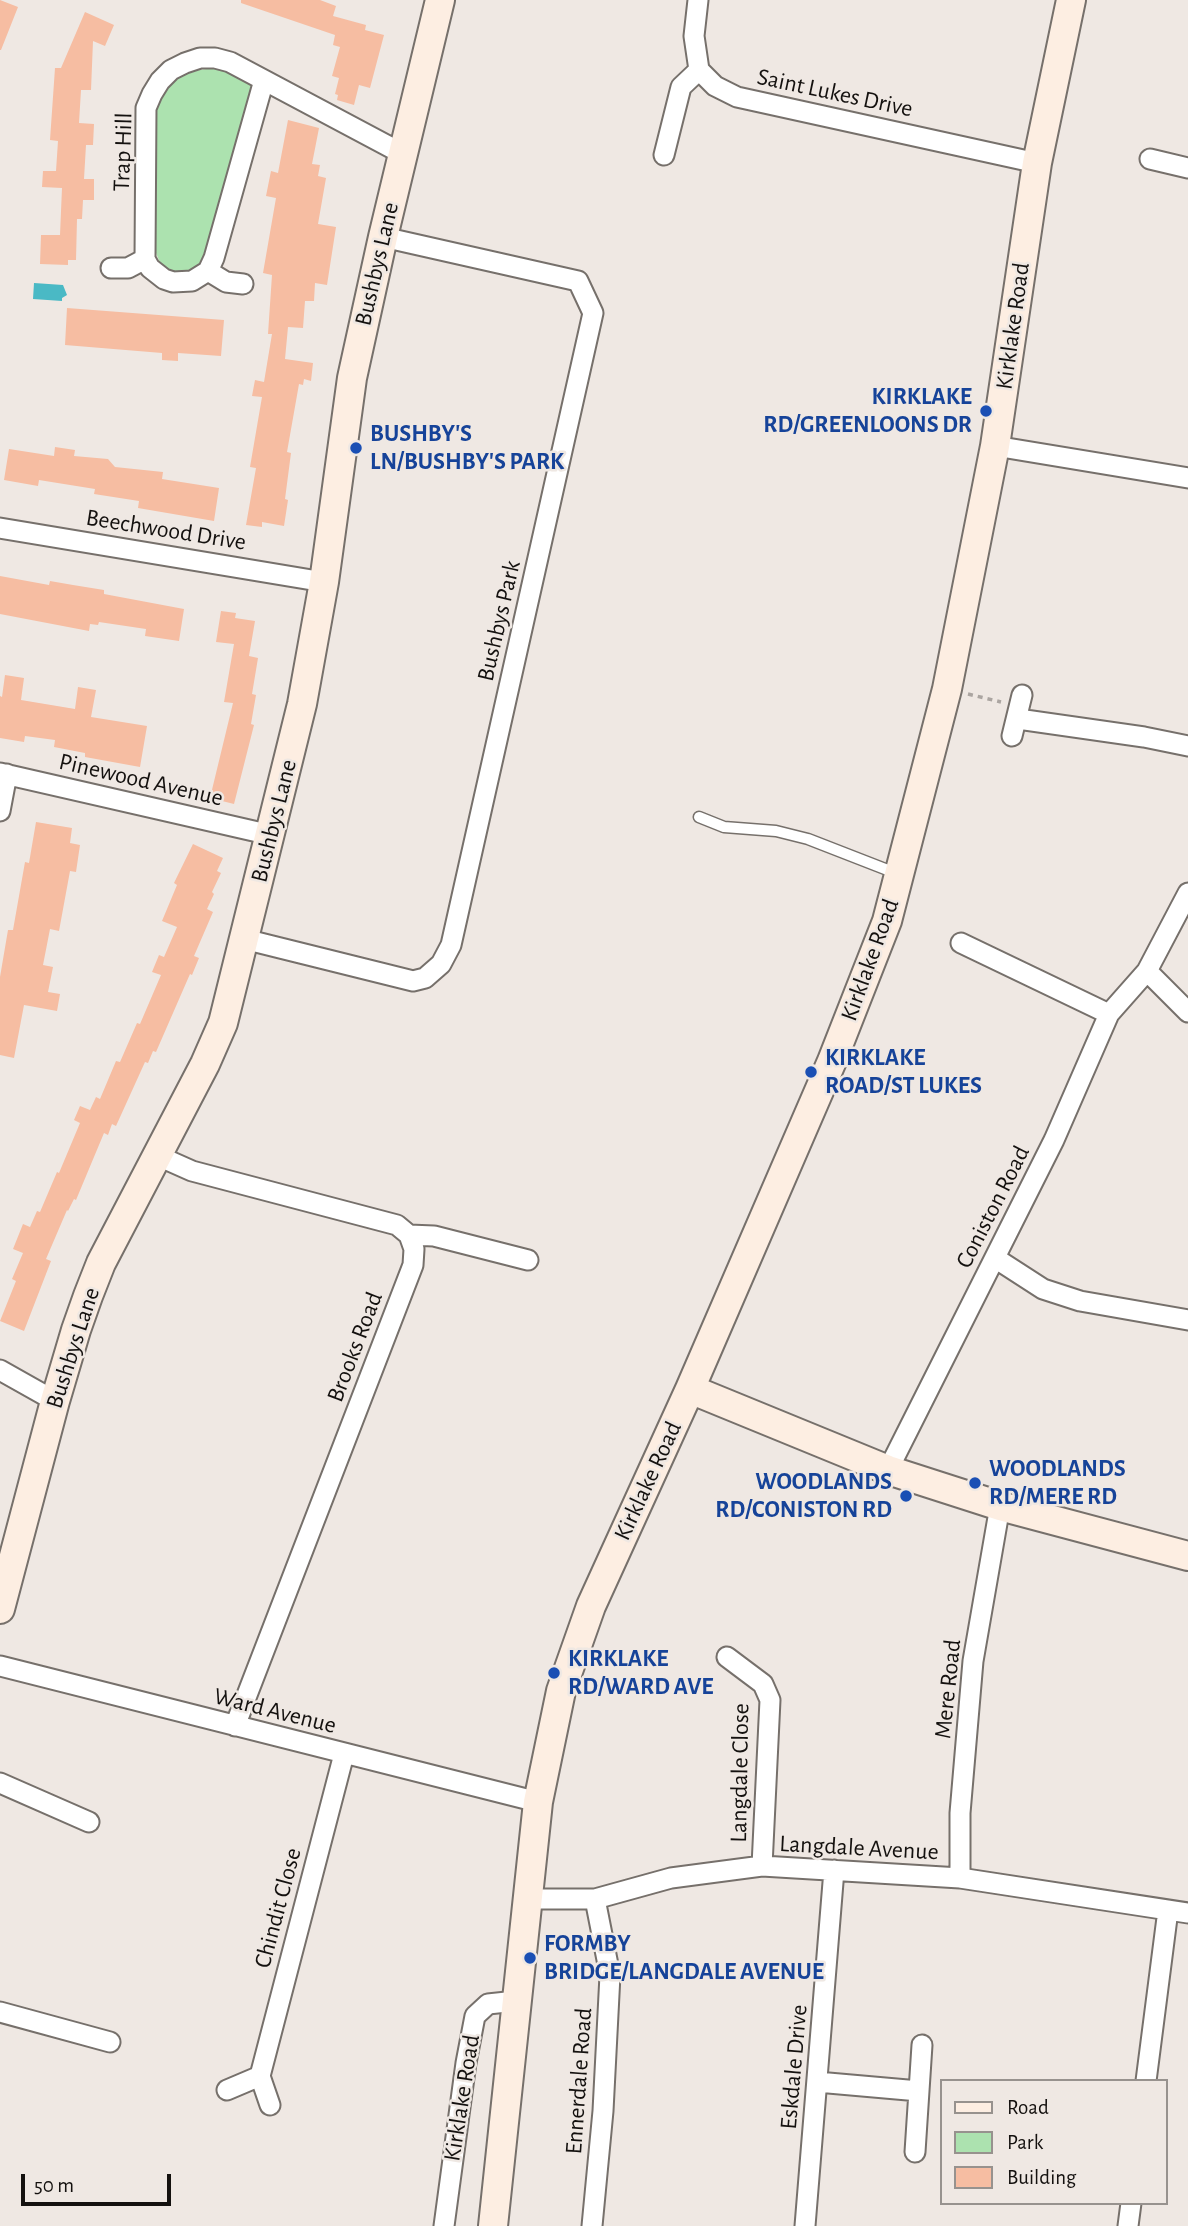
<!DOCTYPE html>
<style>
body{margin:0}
#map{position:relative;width:1188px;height:2226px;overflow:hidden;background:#efe8e3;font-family:"Alegreya Sans",sans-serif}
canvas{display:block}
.legend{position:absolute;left:940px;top:2079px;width:228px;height:126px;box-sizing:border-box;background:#efe8e3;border:2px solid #97928e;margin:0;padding:9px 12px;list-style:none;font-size:21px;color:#14110f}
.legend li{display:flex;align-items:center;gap:14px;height:35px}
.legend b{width:35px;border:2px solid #97928e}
.scale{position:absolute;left:21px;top:2174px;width:150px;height:32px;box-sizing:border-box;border:4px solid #14110f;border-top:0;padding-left:9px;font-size:21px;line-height:24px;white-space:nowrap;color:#14110f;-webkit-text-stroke:5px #efe8e3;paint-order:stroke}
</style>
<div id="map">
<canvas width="1188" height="2226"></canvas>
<ul class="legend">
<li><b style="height:9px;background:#fdeee2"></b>Road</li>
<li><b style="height:19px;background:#ace2af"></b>Park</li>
<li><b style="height:19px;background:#f6bda2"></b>Building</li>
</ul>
<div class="scale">50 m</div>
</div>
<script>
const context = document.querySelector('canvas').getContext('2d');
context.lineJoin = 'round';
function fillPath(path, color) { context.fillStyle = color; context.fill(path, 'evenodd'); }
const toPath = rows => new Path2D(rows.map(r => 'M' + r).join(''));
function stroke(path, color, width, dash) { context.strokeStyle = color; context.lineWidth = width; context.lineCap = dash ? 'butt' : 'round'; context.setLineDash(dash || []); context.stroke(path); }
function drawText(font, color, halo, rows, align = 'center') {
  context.font = font + ' "Alegreya Sans",sans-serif'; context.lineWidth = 5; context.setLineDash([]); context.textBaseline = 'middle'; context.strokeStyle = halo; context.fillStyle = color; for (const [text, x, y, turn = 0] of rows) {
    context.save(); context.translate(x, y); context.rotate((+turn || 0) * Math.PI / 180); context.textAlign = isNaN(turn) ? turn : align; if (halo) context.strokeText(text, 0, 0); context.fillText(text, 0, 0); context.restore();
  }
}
fillPath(toPath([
 [214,68,230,71,255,85,203,264,192,272,173,273,161,265,156,253,154,111,161,97,171,84,184,75,199,70]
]), '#ace2af');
fillPath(toPath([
 [34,283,63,285,67,295,62,298,62,301,33,299]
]), '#4ab9c5');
fillPath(toPath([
 [0,0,18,7,1,50,0,50],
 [241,0,320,0,336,6,333,16,366,25,365,30,384,35,370,88,359,85,354,105,337,100,338,95,335,94,339,78,332,76,340,47,333,45,335,35,241,3],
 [85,12,114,25,105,46,93,41,91,90,81,90,79,123,94,124,93,145,86,145,84,179,94,179,94,200,83,200,82,219,77,219,76,260,68,260,68,265,40,264,41,235,60,235,62,188,42,187,43,171,56,171,58,141,50,140,55,68,61,68],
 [288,120,319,128,312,164,320,165,318,176,326,178,318,224,336,227,327,285,315,283,314,301,305,301,303,328,288,327,285,359,313,363,311,381,304,379,303,385,299,384,287,452,291,453,285,499,288,500,284,526,262,522,262,527,246,525,256,468,250,467,262,397,252,396,255,380,264,382,272,334,268,334,272,275,263,273,276,198,266,196,271,171,278,173],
 [67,308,224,320,221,356,178,353,178,361,162,360,162,353,65,345],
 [55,447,75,450,74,456,108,459,115,467,163,472,162,479,219,488,214,521,138,508,139,501,94,494,95,489,39,480,38,486,4,480,9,449,54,456],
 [0,576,49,585,50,581,73,585,104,590,104,594,184,609,179,641,145,636,146,629,99,622,98,625,90,624,89,631,0,614],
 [221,611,236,613,235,618,255,621,249,656,258,658,252,694,256,695,251,724,254,725,234,804,210,798,233,703,224,702,234,644,216,642],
 [5,675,24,678,21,700,75,709,78,687,96,690,91,717,147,726,140,767,85,757,85,753,54,747,55,740,25,736,24,742,0,738,0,696,2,697],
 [36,822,72,828,70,843,80,845,76,872,70,871,59,931,50,929,43,965,53,967,48,992,60,994,57,1011,24,1005,14,1058,0,1055,0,977,8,930,13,930,25,862,29,863],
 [193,844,223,858,217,871,221,873,212,892,214,894,207,909,213,912,194,956,199,958,192,975,190,974,156,1052,153,1051,148,1063,145,1062,116,1126,112,1124,108,1135,104,1133,76,1200,74,1199,68,1211,67,1210,46,1259,51,1261,24,1331,0,1321,16,1281,12,1279,23,1253,13,1249,23,1224,30,1227,37,1211,40,1212,57,1172,59,1173,80,1123,74,1120,80,1106,90,1110,96,1097,100,1099,116,1061,120,1062,137,1023,140,1024,161,975,152,972,159,955,164,957,177,927,162,921,177,885,174,883]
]), '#f6bda2');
const lane = toPath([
 [699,817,724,827,776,831,808,839,898,874]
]);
const street = toPath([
 [698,0,694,36,699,70,715,86,737,97,1037,163],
 [264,80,214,258,208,271,192,281,173,282,164,279,150,268,145,259,146,108,152,94,160,81,171,70,185,63,200,58,215,58,230,62,403,154],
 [664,155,681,87,699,70],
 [1150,159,1188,168],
 [111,268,128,268,145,259],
 [208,271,226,282,243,284],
 [995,446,1188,478],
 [0,528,324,582],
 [1018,719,1144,737,1188,746],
 [1012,736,1022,695],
 [0,773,271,835],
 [0,811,7,774],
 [1188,893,1147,971,1188,1012],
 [244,939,413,981,425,978,441,964,451,945,593,313,578,281,383,237],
 [961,943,1109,1014],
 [156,1155,192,1171,397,1225,409,1235,414,1249,413,1265,235,1726],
 [409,1235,434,1236,528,1260],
 [995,1258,1043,1289,1080,1301,1188,1320],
 [0,1370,55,1401],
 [888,1470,1054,1140,1109,1014,1147,971],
 [727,1657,763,1684,770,1700,762,1866],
 [0,1666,538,1802],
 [0,1783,89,1822],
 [960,1878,960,1813,973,1661,1000,1506],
 [528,1899,595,1899,671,1878,762,1866,960,1878,1188,1913],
 [0,2012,110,2042],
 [260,2076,344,1754],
 [1146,2081,1168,1910],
 [817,2082,919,2091],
 [227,2090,260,2076,270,2105],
 [915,2152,922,2045],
 [444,2226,466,2063,475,2016,488,2004,516,2001],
 [592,2226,603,2111,610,1975,595,1899],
 [805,2226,834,1870],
 [1128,2226,1131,2203]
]);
const secondary = toPath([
 [690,1389,888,1470,1000,1506,1188,1556],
 [0,1609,55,1401,76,1330,88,1296,101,1263,205,1064,223,1023,302,704,324,582,352,378,383,237,440,0],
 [493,2226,538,1802,561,1691,591,1606,690,1389,832,1061,887,921,947,689,995,446,1037,163,1071,0]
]);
stroke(lane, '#76706b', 13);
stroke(street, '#76706b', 23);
stroke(secondary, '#76706b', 32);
stroke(toPath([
 [968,694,1001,702]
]), '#aba5a1', 3.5, [5, 5]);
stroke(lane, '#fff', 10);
stroke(street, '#fff', 19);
stroke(secondary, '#fdeee2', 28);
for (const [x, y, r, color] of [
 [986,411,7,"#1a4fb4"],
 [356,448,7,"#1a4fb4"],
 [811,1072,7,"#1a4fb4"],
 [975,1483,7,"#1a4fb4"],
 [906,1496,7,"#1a4fb4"],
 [554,1673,7,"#1a4fb4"],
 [530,1958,7,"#1a4fb4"]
]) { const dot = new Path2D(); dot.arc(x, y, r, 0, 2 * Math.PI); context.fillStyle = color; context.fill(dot); stroke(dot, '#efe8e3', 2.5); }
drawText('24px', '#14110f', '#efe8e3', [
 ["Saint Lukes Drive",835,93,12],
 ["Trap Hill",123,152,-88],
 ["Bushbys Lane",377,264,-77],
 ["Kirklake Road",1013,326,-82],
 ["Beechwood Drive",166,530,9],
 ["Bushbys Park",499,621,-77],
 ["Pinewood Avenue",141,780,13],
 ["Bushbys Lane",274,821,-76],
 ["Kirklake Road",870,960,-70],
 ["Coniston Road",993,1207,-63],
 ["Brooks Road",355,1347,-69],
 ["Bushbys Lane",73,1348,-72],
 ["Kirklake Road",648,1481,-65],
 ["Mere Road",948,1689,-84],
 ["Ward Avenue",275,1711,14],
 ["Langdale Close",740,1773,-89],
 ["Langdale Avenue",859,1848,3],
 ["Chindit Close",278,1908,-75],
 ["Eskdale Drive",794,2067,-85],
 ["Ennerdale Road",579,2081,-86],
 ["Kirklake Road",462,2098,-81]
]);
drawText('bold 24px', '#164399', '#efe8e3', [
 ["KIRKLAKE",972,397,"right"],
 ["RD/GREENLOONS DR",972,425,"right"],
 ["BUSHBY'S",370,434],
 ["LN/BUSHBY'S PARK",370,462],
 ["KIRKLAKE",825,1058],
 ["ROAD/ST LUKES",825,1086],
 ["WOODLANDS",989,1469],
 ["RD/MERE RD",989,1497],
 ["WOODLANDS",892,1482,"right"],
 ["RD/CONISTON RD",892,1510,"right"],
 ["KIRKLAKE",568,1659],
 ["RD/WARD AVE",568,1687],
 ["FORMBY",544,1944],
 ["BRIDGE/LANGDALE AVENUE",544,1972]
], 'left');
</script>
